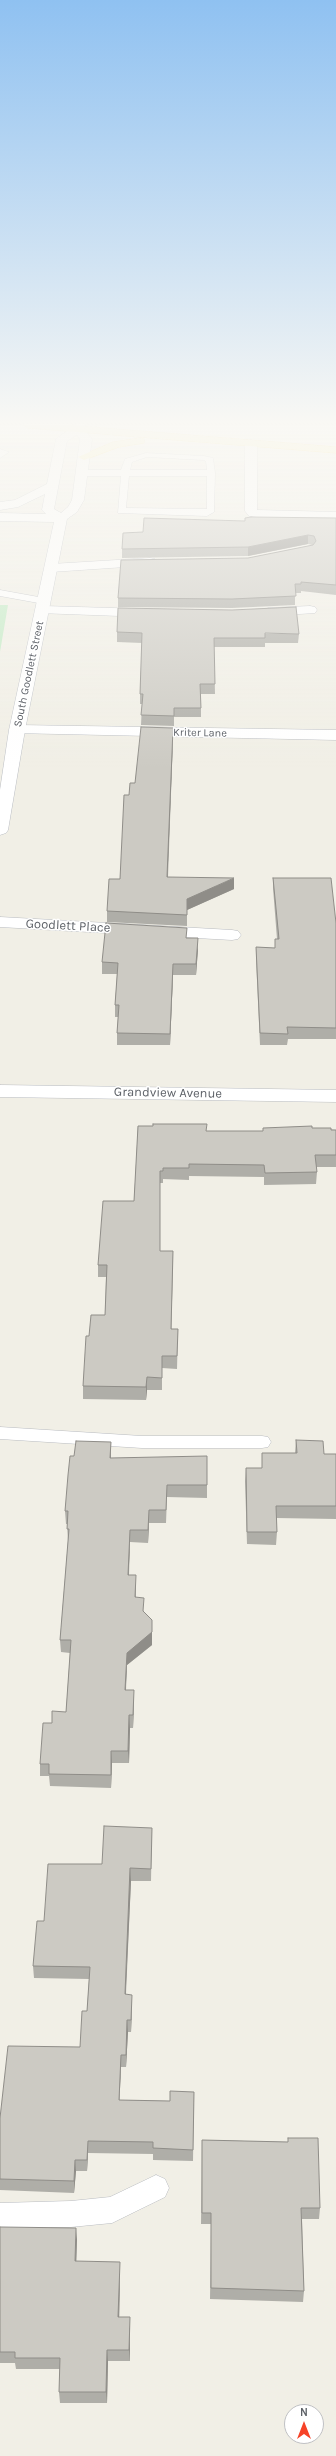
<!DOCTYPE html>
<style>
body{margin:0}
#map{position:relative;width:336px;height:2456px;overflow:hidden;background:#f1efe6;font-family:Karla,sans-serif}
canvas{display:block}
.north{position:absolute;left:284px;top:2404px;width:40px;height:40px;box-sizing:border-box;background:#fff;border:1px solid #bfc0c3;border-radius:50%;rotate:0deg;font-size:11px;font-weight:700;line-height:16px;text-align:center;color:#5e6268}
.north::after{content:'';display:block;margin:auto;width:14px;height:18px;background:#f64328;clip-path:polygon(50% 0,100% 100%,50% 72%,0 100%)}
</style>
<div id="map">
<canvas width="336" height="2456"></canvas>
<div class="north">N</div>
</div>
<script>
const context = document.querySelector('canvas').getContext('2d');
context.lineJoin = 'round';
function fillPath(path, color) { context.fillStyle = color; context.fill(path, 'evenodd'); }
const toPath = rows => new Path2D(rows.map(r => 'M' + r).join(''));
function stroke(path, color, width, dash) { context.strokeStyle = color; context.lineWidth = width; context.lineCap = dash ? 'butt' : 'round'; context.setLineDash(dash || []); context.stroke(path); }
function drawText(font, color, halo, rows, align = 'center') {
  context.font = font + ' Karla,sans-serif'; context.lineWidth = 3; context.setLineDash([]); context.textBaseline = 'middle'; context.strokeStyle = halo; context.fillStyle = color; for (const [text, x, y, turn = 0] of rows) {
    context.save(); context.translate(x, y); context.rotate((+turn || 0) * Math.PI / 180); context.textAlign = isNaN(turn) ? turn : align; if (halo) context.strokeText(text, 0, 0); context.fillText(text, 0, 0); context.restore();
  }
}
fillPath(toPath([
 [0,605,8,605,0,652]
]), '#c2eac4');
const lane = toPath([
 [0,449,9,452,0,458,0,449],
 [146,453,204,456,213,458,215,473,214,512,207,516,118,513,121,476,81,476,77,473,81,470,121,470,125,459,146,453],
 [147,457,203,460,206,461,207,470,130,470,132,462,147,457],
 [129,476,207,476,207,509,126,508,129,476],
 [0,590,44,598,49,601,44,604,0,596,0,590],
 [0,1427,142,1436,262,1436,268,1437,271,1442,268,1447,262,1448,142,1448,0,1439,0,1427],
 [156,2175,165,2179,169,2188,165,2197,112,2223,71,2227,0,2229,0,2203,71,2201,110,2197,156,2175]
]);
const street = toPath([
 [251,440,257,443,257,510,336,512,336,520,270,519,249,516,245,511,245,443,251,440],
 [150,558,155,559,156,562,155,565,51,572,45,568,51,564,150,558],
 [43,606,147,609,154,613,147,617,38,613,36,610,38,607,43,606],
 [310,606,315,607,317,610,315,613,268,616,261,612,268,608,310,606],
 [17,725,336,730,336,740,12,733,9,730,12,727,17,725],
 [0,917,232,930,238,931,241,935,238,939,232,940,0,927,0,917],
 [0,1085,336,1090,336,1102,0,1097,0,1085]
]);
const secondary = toPath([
 [75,425,85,425,84,429,92,439,84,500,77,512,67,519,25,730,8,830,6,833,0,835,0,790,9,730,54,522,0,521,0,513,46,514,42,510,45,494,18,507,0,510,0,502,15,500,47,484,56,439,75,425],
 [77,435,80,439,72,500,68,507,61,513,54,509,67,441,77,435]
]);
const primary = toPath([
 [23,425,67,425,336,447,336,453,28,428,23,425],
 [140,438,144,439,144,443,119,447,84,460,78,457,113,442,140,438]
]);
stroke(lane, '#b9bcc1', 1);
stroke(street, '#b9bcc1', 1);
stroke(secondary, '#babdc3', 1);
stroke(primary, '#fcd655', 1);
fillPath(lane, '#fff');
fillPath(street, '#fff');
fillPath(secondary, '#fff');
fillPath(primary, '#fff6ae');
fillPath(toPath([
 [336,518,336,595,301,591,301,593,295,593,295,605,232,608,118,607,118,598,248,558,312,545,308,544,248,556,122,558,122,549,143,532],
 [117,632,299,634,298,643,265,643,265,647,214,647,215,694,201,694,201,717,174,717,174,726,141,725,142,704,140,704,140,694,142,643,117,642],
 [173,738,168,877,234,889,187,910,187,926,107,922,107,911,120,879,129,795,135,783],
 [273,878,336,923,336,1039,288,1039,287,1045,260,1045,256,959,256,947,275,948,275,939,277,939,273,888],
 [186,938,198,949,196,975,173,975,170,1045,117,1045,117,1033,118,1017,115,1017,115,1005,117,974,102,974,102,962],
 [138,1126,207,1131,263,1131,312,1128,336,1130,336,1167,316,1167,317,1172,316,1184,264,1185,264,1177,189,1176,189,1180,163,1179,163,1183,160,1183,160,1251,173,1251,171,1329,178,1329,177,1369,162,1368,162,1390,147,1390,146,1400,83,1399,83,1386,89,1336,105,1315,106,1277,98,1277,98,1265,134,1201],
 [296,1440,324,1454,336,1454,336,1519,276,1518,277,1532,276,1545,247,1544,245,1481,246,1468,262,1468,262,1453,295,1453],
 [111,1442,111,1458,207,1485,207,1498,167,1497,166,1523,149,1523,148,1543,130,1542,129,1575,136,1588,136,1597,144,1612,152,1645,127,1665,126,1690,134,1703,133,1728,130,1728,129,1763,112,1763,111,1788,50,1786,49,1776,40,1776,40,1764,52,1723,66,1712,70,1653,61,1652,60,1640,68,1541,67,1524,66,1524,65,1511,74,1456],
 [152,1828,151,1881,131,1881,126,1994,132,2007,131,2032,128,2032,126,2067,121,2067,119,2100,170,2101,194,2092,193,2161,153,2160,153,2154,88,2153,87,2171,76,2171,74,2193,0,2190,0,2118,80,2047,87,2011,89,1979,34,1978,33,1966,44,1921,102,1864],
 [288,2138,320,2208,319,2219,302,2219,304,2291,303,2302,210,2299,211,2224,201,2224,202,2140,288,2142],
 [0,2227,77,2239,76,2261,120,2274,119,2317,130,2328,130,2361,108,2361,107,2403,60,2403,59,2392,60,2369,16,2369,15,2363,0,2363]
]), '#afaea8');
fillPath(toPath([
 [308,535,308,544,248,556,248,547],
 [173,728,173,738,167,888,167,877],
 [234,878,234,889,187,910,187,926,187,899],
 [198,938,198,949,196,975,196,964],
 [173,964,173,975,170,1045,170,1034],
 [173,1251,173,1263,171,1341,171,1329],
 [147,1377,147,1390,146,1400,146,1387],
 [111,1442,111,1454,110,1470,110,1458],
 [149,1510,149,1523,148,1543,148,1530],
 [130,1530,130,1542,128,1588,128,1575],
 [152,1620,152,1645,127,1665,125,1703,125,1690,127,1653],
 [134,1690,134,1703,133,1728,133,1715],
 [129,1715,130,1728,129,1763,128,1751],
 [111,1751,112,1763,111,1788],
 [130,1868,131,1881,125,2007,125,1994],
 [132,1995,132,2007,131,2032,131,2020],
 [127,2020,128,2032,126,2067,126,2055],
 [121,2055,121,2067,119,2111,119,2100],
 [88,2141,88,2153,87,2171,87,2160],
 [75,2160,76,2171,74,2193,74,2181],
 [76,2228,77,2239,76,2273,75,2261],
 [120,2262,120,2274,119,2328,118,2317],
 [130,2317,130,2361,129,2350],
 [107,2350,108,2361,107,2403,106,2392]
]), '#8f8d88');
const building = toPath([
 [251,517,336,518,336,585,301,582,301,584,295,584,296,596,232,599,118,598,121,560,248,558,313,545,316,541,314,536,308,535,248,547,122,549,123,533,143,532,144,518,245,521,245,518,251,517],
 [296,607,299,634,265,633,265,638,214,638,215,684,200,684,201,708,174,708,174,716,141,715,143,694,140,694,142,633,117,632,118,608,232,610,296,607],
 [141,727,173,728,167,877,234,878,187,899,187,915,107,911,109,879,120,879,124,795,129,795,130,783,135,783,141,727],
 [273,878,331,878,336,923,336,1028,287,1027,288,1034,260,1033,256,947,275,948,275,939,279,939,273,878],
 [106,923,187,928,186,938,198,938,196,964,173,964,170,1034,117,1033,119,1005,115,1005,118,963,102,962,106,923],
 [153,1124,207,1124,206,1131,263,1131,263,1128,312,1126,312,1128,331,1128,331,1130,336,1130,336,1155,315,1155,317,1172,265,1173,264,1165,189,1164,189,1168,163,1168,163,1171,160,1171,160,1251,173,1251,171,1329,178,1329,177,1356,162,1356,162,1378,147,1377,146,1387,83,1386,86,1336,89,1336,91,1315,105,1315,107,1265,98,1265,103,1201,134,1201,138,1126,153,1126,153,1124],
 [296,1440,323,1441,324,1454,336,1454,336,1506,276,1506,277,1532,247,1532,246,1468,262,1468,262,1453,297,1453,296,1440],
 [76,1441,111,1442,110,1458,207,1456,207,1485,167,1485,166,1510,149,1510,148,1530,130,1530,128,1575,136,1575,135,1597,144,1598,143,1611,152,1620,152,1632,127,1653,125,1690,134,1690,133,1715,129,1715,128,1751,111,1751,111,1775,49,1774,49,1764,40,1764,43,1723,52,1723,52,1711,66,1712,71,1640,60,1640,69,1529,67,1529,68,1511,65,1511,68,1475,70,1456,74,1456,76,1441],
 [104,1826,152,1828,151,1869,130,1868,125,1994,132,1995,131,2020,127,2020,126,2055,121,2055,119,2100,170,2101,170,2091,194,2092,193,2150,153,2148,153,2142,88,2141,87,2160,75,2160,74,2181,0,2179,0,2118,8,2046,80,2047,82,2011,87,2011,90,1967,33,1966,37,1921,44,1921,48,1864,102,1864,104,1826],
 [288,2138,318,2138,320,2208,301,2208,304,2291,211,2288,211,2213,202,2213,202,2140,288,2142,288,2138],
 [0,2227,76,2228,75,2261,120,2262,118,2317,130,2317,129,2350,107,2350,106,2392,59,2392,60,2358,15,2358,15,2352,0,2352,0,2227]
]);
fillPath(building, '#cccac3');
stroke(building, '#8f8d88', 1);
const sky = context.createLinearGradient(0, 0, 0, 769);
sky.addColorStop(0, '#8fc1f1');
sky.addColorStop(0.55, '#f9f8f4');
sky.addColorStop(1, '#f9f8f400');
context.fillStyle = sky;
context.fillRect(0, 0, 336, 769);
drawText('11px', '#5e6268', '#fff', [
 ["South Goodlett Street",29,674,-78],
 ["Kriter Lane",200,733,1]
]);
drawText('13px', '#5e6268', '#fff', [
 ["Goodlett Place",68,926,3],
 ["Grandview Avenue",168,1093,1]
]);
</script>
